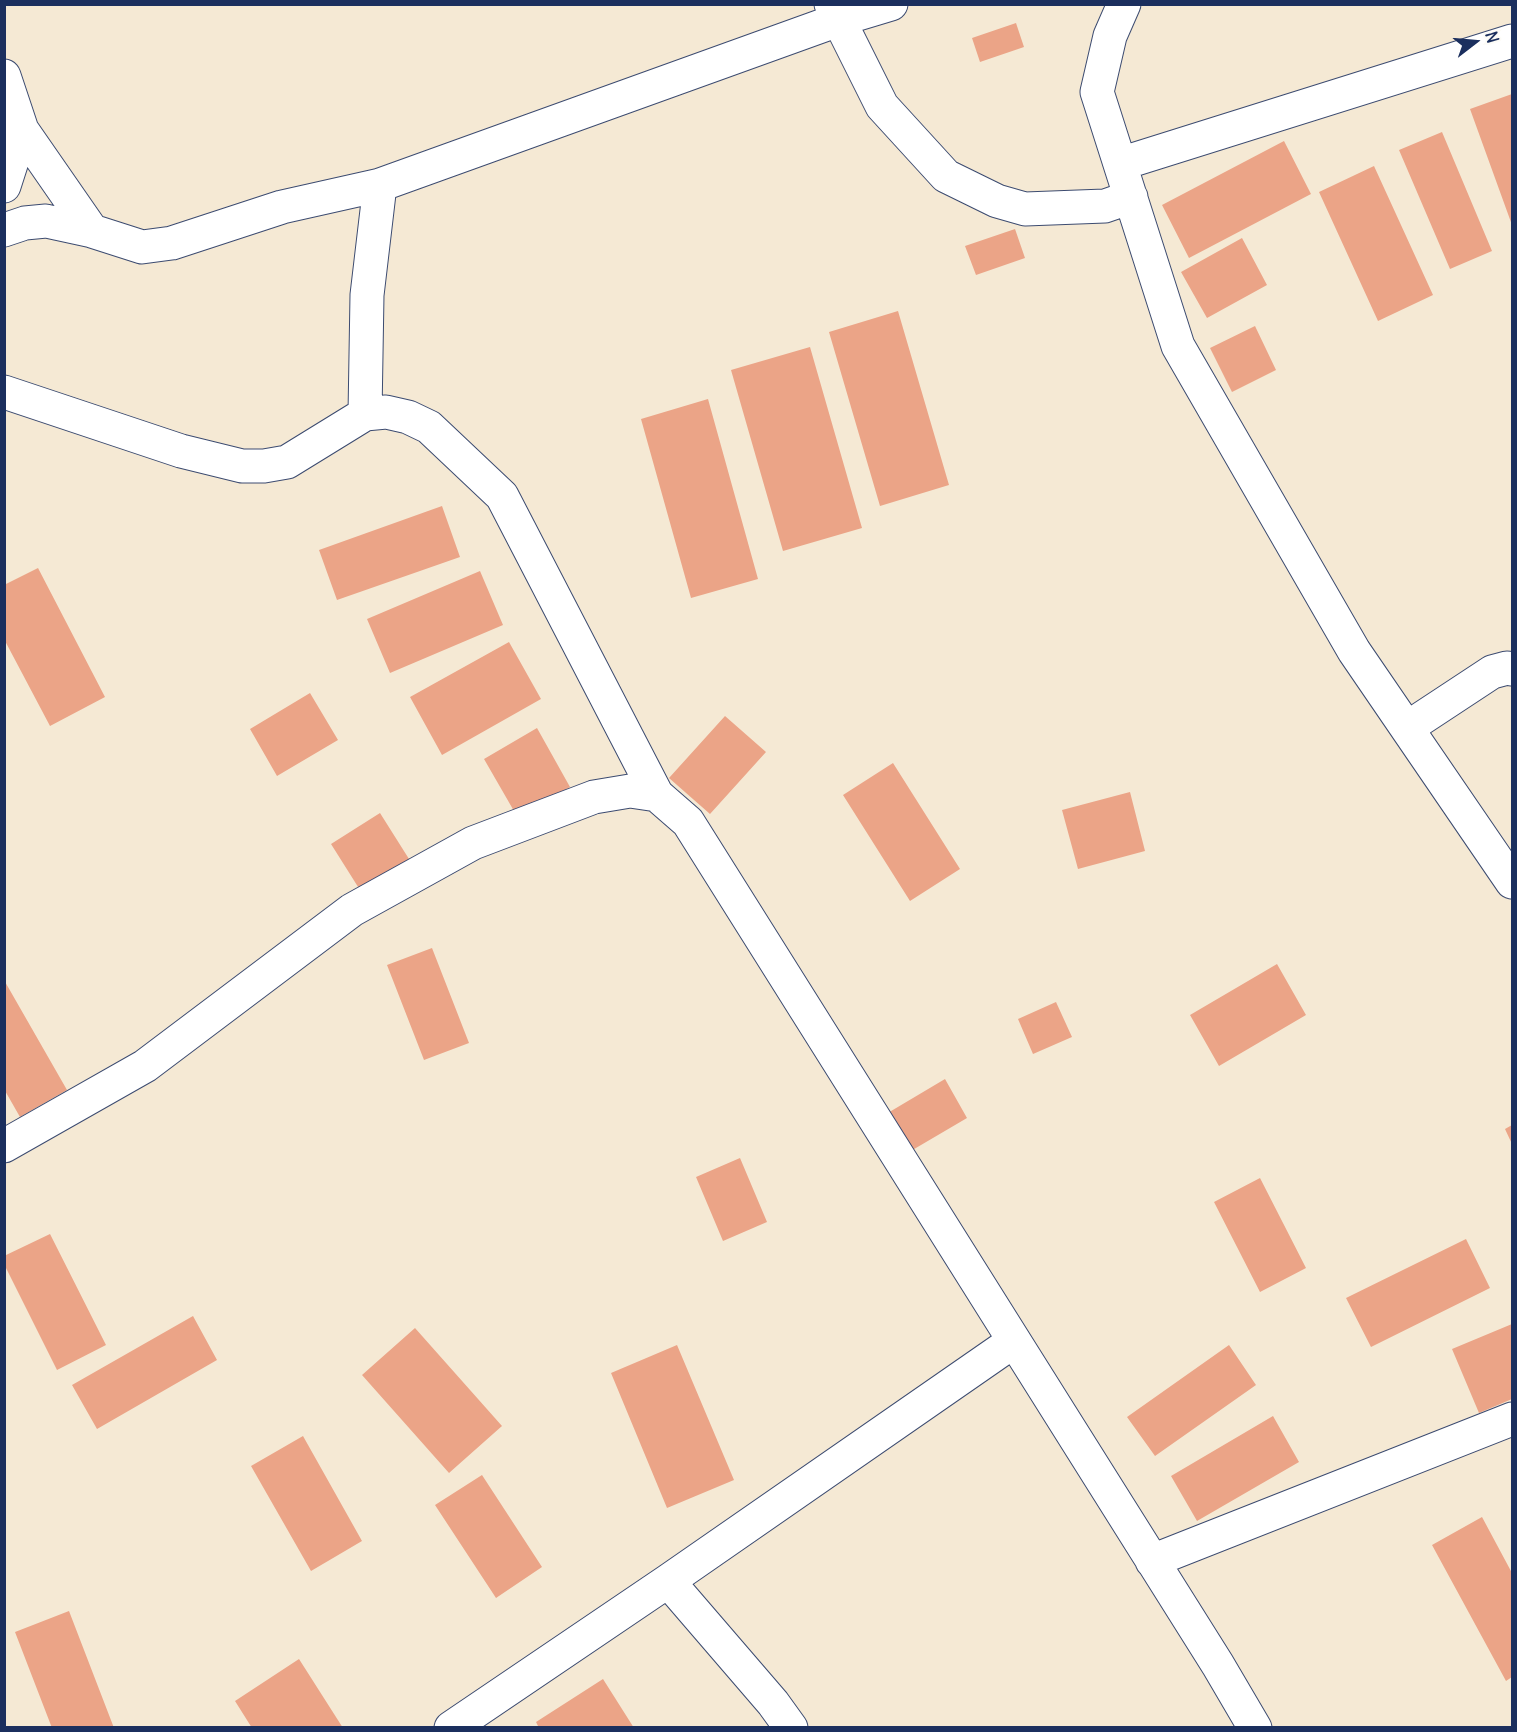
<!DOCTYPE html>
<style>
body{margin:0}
#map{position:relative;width:1517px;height:1732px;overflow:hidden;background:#f5e9d4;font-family:Delius,sans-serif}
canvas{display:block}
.frame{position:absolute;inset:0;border:6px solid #1b2f5e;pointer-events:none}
.north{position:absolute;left:1445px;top:12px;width:60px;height:60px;-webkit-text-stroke:4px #fdfcf7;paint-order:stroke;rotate:74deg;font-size:16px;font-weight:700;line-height:24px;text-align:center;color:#1b2f5e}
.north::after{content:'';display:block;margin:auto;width:21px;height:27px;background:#1b2f5e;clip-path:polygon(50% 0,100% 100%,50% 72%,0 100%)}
</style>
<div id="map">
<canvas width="1517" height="1732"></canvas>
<div class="frame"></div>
<div class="north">N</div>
</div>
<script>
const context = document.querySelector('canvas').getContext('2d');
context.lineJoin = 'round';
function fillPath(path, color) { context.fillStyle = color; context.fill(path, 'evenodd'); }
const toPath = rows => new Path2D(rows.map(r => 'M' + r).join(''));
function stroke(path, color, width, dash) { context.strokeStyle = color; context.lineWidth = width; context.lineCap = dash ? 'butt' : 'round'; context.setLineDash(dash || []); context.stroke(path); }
fillPath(toPath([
 [1016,23,1024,47,980,62,972,38],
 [1512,94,1512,225,1470,109],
 [1442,132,1492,251,1450,269,1399,150],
 [1284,141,1311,194,1189,258,1162,205],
 [1374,166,1433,295,1378,321,1319,192],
 [1015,229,1025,258,976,275,965,246],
 [1242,238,1267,285,1207,318,1181,272],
 [898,311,949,485,880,506,829,332],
 [1255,326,1276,370,1232,392,1210,348],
 [810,347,862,528,783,551,731,370],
 [708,399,758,579,691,598,641,419],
 [442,506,460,557,337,600,319,550],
 [38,568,105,697,50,726,4,639,4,585],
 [480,571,503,625,390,673,367,619],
 [509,642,541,699,442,755,410,697],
 [310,693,338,740,277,776,250,729],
 [725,716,766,752,710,814,669,778],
 [537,728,570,787,518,818,484,759],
 [893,763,960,869,910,901,843,795],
 [1130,792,1145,851,1078,869,1062,810],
 [380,813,409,859,360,890,331,844],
 [432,948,469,1043,424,1060,387,965],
 [1277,964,1306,1015,1219,1066,1190,1015],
 [4,980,67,1090,20,1117,4,1089],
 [1056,1002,1072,1037,1033,1054,1018,1019],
 [945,1079,967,1118,904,1155,881,1117],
 [1512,1125,1512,1144,1505,1129],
 [740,1158,767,1222,723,1241,696,1177],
 [1260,1178,1306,1268,1260,1292,1214,1202],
 [50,1234,106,1345,57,1370,4,1264,4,1256],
 [1466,1239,1490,1288,1371,1347,1346,1298],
 [193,1316,217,1360,97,1429,72,1385],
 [1512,1324,1512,1399,1479,1413,1452,1349],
 [415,1328,502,1426,449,1473,362,1375],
 [677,1345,734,1480,667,1508,611,1373],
 [1229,1345,1256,1385,1155,1456,1127,1417],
 [1273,1416,1299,1462,1197,1521,1171,1476],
 [303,1436,362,1541,311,1571,251,1466],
 [482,1475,542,1567,496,1598,435,1505],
 [1482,1517,1512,1573,1512,1677,1506,1681,1432,1545],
 [69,1611,114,1728,52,1728,15,1632],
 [299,1659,343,1728,252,1728,235,1701],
 [603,1679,634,1728,539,1728,536,1722]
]), '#eba487');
const minor = toPath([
 [831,4,882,106,946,176,997,201,1025,209,1105,206,1131,197],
 [1124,4,1110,36,1097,92,1178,346,1354,651,1512,882],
 [4,76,22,130,92,231],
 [1120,164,1512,41],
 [4,186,22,130],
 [4,230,25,223,46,221,92,231,142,247,172,243,282,207,380,185,838,20,891,4],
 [4,392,181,451,242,466,264,466,287,462,365,414,386,412,408,417,429,427,502,496,657,795],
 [365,414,367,295,380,185],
 [1407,728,1492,672,1507,668,1512,669],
 [4,1146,145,1066,352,910,473,843,594,797,630,791,657,795,688,822,1218,1665,1255,1728],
 [1152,1561,1512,1419],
 [668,1581,773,1703,791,1728],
 [451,1728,668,1581,1014,1341]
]);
stroke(minor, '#3c4b70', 35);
stroke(minor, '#fff', 33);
</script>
